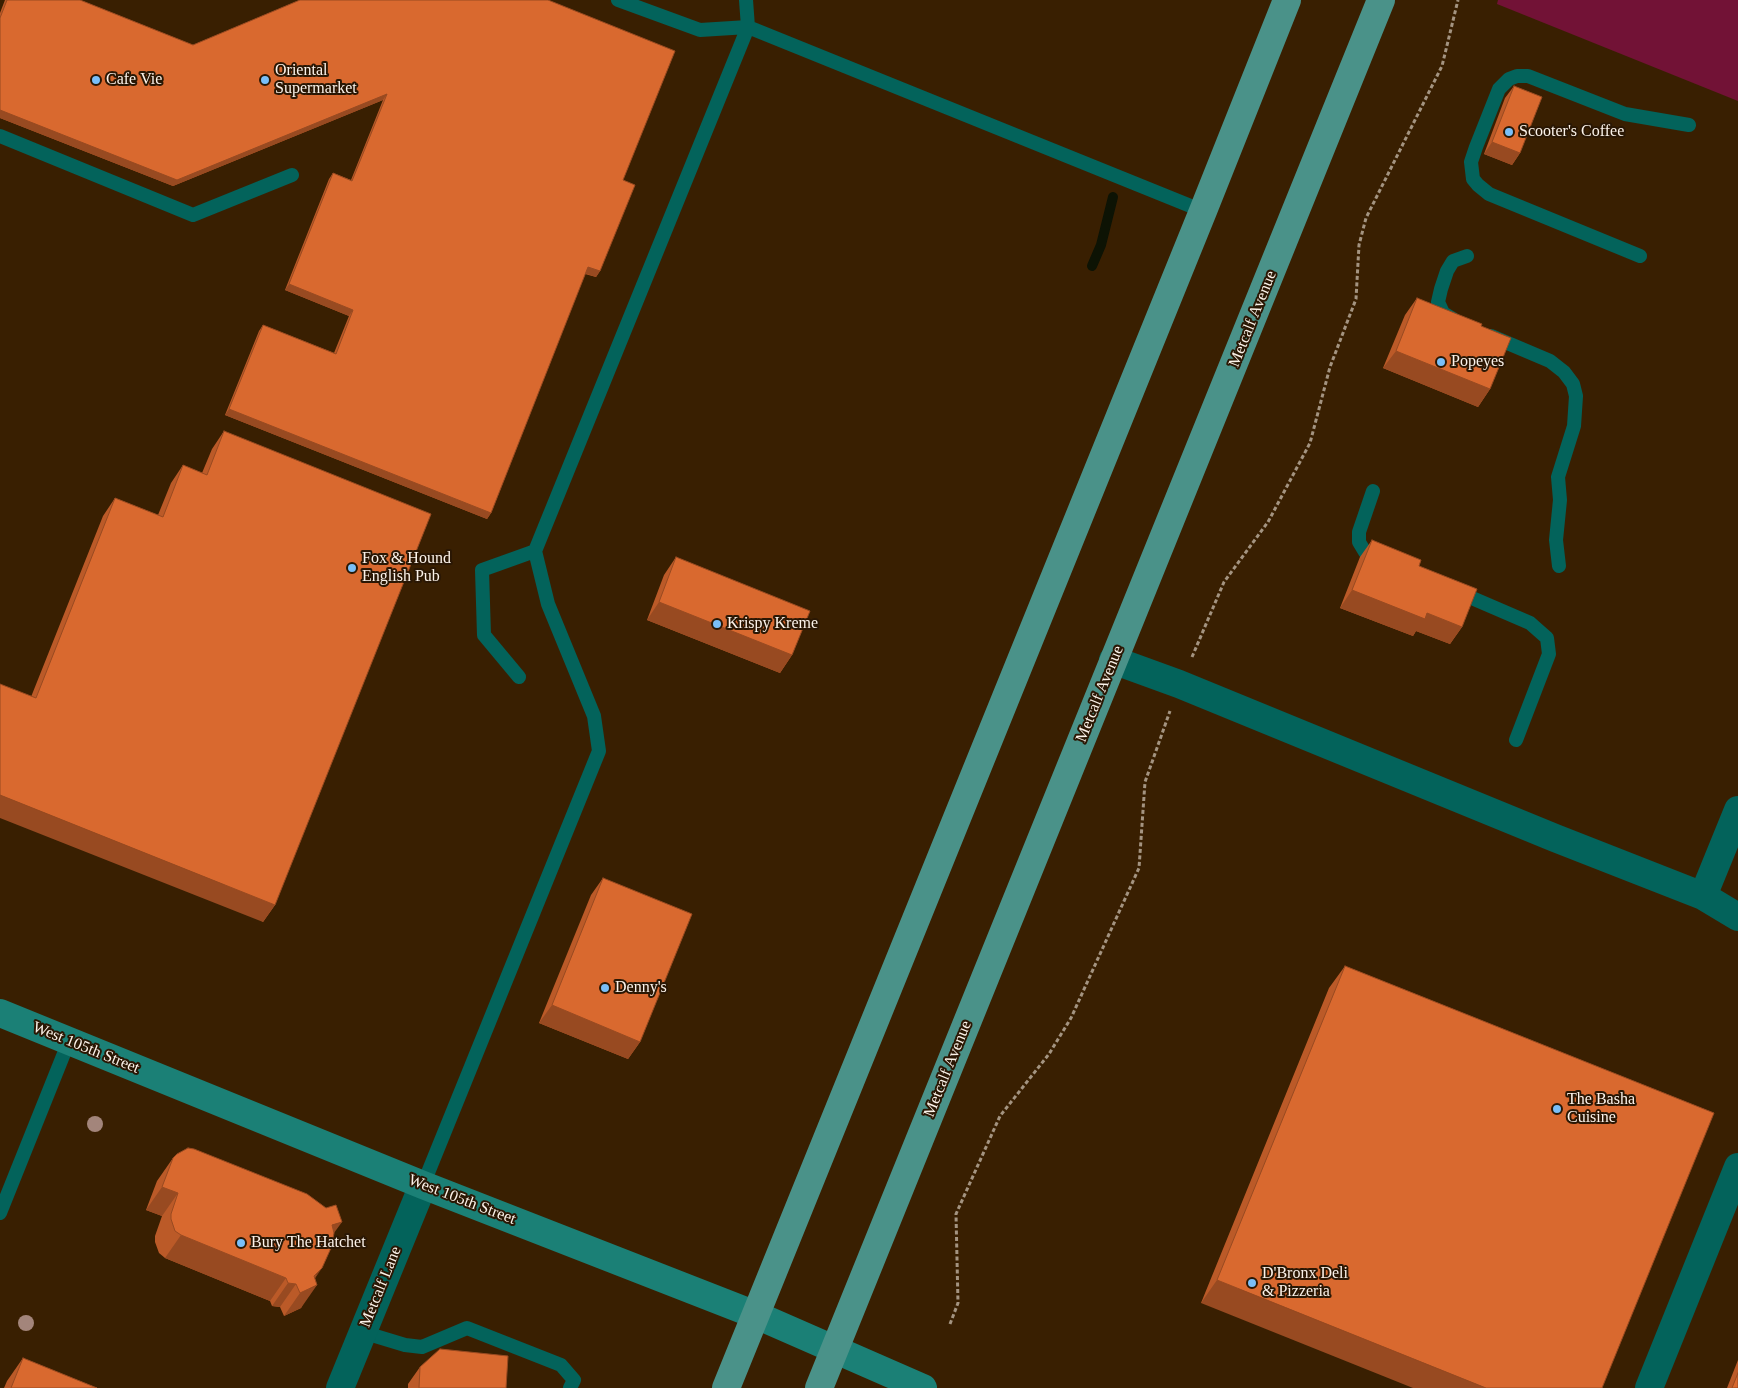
<!DOCTYPE html>
<style>
body{margin:0}
canvas{display:block;background:#391f01}
</style>
<canvas width="1738" height="1388"></canvas>
<script>
const context = document.querySelector('canvas').getContext('2d');
context.lineJoin = 'round';
function fillPath(path, color) { context.fillStyle = color; context.fill(path, 'evenodd'); }
const toPath = rows => new Path2D(rows.map(r => 'M' + r).join(''));
function stroke(path, color, width, dash) { context.strokeStyle = color; context.lineWidth = width; context.lineCap = dash ? 'butt' : 'round'; context.setLineDash(dash || []); context.stroke(path); }
function drawText(font, color, halo, rows, align = 'center') {
  context.font = font + ' Georgia,serif'; context.lineWidth = 4; context.setLineDash([]); context.textBaseline = 'middle'; context.strokeStyle = halo; context.fillStyle = color; for (const [text, x, y, turn = 0] of rows) {
    context.save(); context.translate(x, y); context.rotate((+turn || 0) * Math.PI / 180); context.textAlign = isNaN(turn) ? turn : align; if (halo) context.strokeText(text, 0, 0); context.fillText(text, 0, 0); context.restore();
  }
}
fillPath(toPath([
 [1498,0,1738,0,1738,101,1497,4]
]), '#721236');
stroke(toPath([
 [1092,266,1101,245,1113,197]
]), '#0d1304', 10);
stroke(toPath([
 [1192,657,1224,582,1268,522,1310,443,1330,367,1356,299,1359,245,1366,218,1442,66,1458,0],
 [950,1324,958,1303,956,1214,1000,1116,1049,1054,1071,1018,1139,868,1145,782,1170,711]
]), '#a49481', 3, [4, 2.5]);
stroke(toPath([
 [618,0,700,30,748,27,1203,211],
 [0,136,193,215,292,175],
 [1640,256,1489,194,1478,185,1473,179,1471,162,1476,147,1499,89,1509,79,1517,76,1528,76,1625,114,1689,125],
 [1453,319,1443,313,1438,302,1441,289,1447,271,1453,261,1467,256],
 [1491,336,1550,361,1564,372,1573,384,1576,396,1574,426,1558,477,1560,500,1556,540,1559,566],
 [1373,491,1359,532,1359,542,1365,552,1381,559],
 [1458,592,1530,623,1547,638,1549,654,1516,740],
 [519,677,484,635,482,570,535,551],
 [423,1185,599,751,594,716,548,604,535,551,748,27,746,0],
 [0,1213,69,1041],
 [362,1332,405,1345,422,1347,467,1328,561,1365,574,1380,570,1388]
]), '#03635b', 14);
stroke(toPath([
 [1113,660,1179,684,1555,838,1703,896,1738,917],
 [1703,896,1738,810],
 [340,1388,423,1185],
 [1649,1388,1738,1167]
]), '#03635b', 28);
stroke(toPath([
 [0,1013,423,1185,756,1315,923,1388]
]), '#1b8076', 28);
stroke(toPath([
 [726,1388,1203,211,1287,0],
 [819,1388,1381,0]
]), '#4a9289', 28);
context.fillStyle = '#a3857b';
for (const [x, y] of [
 [95,1124],
 [26,1323]
]) { context.beginPath(); context.arc(x, y, 8, 0, 2 * Math.PI); context.fill(); }
fillPath(toPath([
 [5,0,80,0,193,45,300,0,623,180,600,271,596,277,585,274,491,513,487,519,225,415,259,331,263,325,334,353,349,316,285,290,329,179,333,173,351,180,383,100,173,186,0,118,0,13],
 [1514,86,1520,153,1512,165,1484,154,1505,98],
 [1417,298,1481,326,1490,389,1478,407,1383,368,1405,315],
 [224,431,275,905,263,922,31,697,103,516,115,498,158,515,171,483,183,465,202,473,212,449],
 [1372,540,1419,566,1462,627,1450,644,1416,631,1413,636,1340,608,1360,557],
 [676,557,792,655,780,673,647,620,664,575],
 [603,878,640,1042,628,1059,539,1023,591,895],
 [1345,966,1714,1113,1201,1303,1329,988],
 [173,1158,333,1234,315,1278,301,1308,284,1316,280,1307,272,1306,270,1301,165,1258,159,1253,155,1242,155,1236,162,1216,146,1210,157,1181],
 [23,1358,97,1388,4,1388,7,1381],
 [1738,1360,1738,1388,1727,1388],
 [420,1367,506,1388,408,1388,408,1384]
]), '#bb5a28');
fillPath(toPath([
 [387,94,383,100,173,186,0,118,0,110],
 [1492,142,1520,153,1512,165,1484,154],
 [588,267,600,271,596,277,584,273],
 [289,284,353,310,349,316,285,290],
 [1396,351,1490,389,1478,407,1383,368],
 [229,409,491,513,487,519,225,415],
 [1352,590,1427,613,1462,627,1450,644,1416,631,1413,636,1340,608],
 [659,602,792,655,780,673,647,620],
 [0,795,275,905,263,922,0,818],
 [552,1005,640,1042,628,1059,539,1023],
 [162,1187,178,1193,162,1216,146,1210],
 [342,1222,326,1244,332,1225],
 [181,1235,286,1278,270,1301,165,1258],
 [322,1268,307,1290,317,1285,301,1308,284,1316,300,1293],
 [1217,1280,1486,1388,1413,1388,1201,1303],
 [288,1283,296,1284,280,1307,272,1306]
]), '#984a21');
const building = toPath([
 [7,0,80,0,193,45,300,0,548,0,675,51,623,180,635,185,600,271,588,267,491,513,229,409,263,325,336,354,353,310,289,284,333,173,352,181,387,94,177,180,0,110,0,18,7,0],
 [1514,86,1542,97,1520,153,1492,142,1514,86],
 [1417,298,1482,324,1481,326,1511,338,1490,389,1396,351,1417,298],
 [224,431,431,514,275,905,0,795,0,684,36,698,115,498,163,517,183,465,207,475,224,431],
 [1372,540,1421,560,1419,566,1477,589,1462,627,1427,613,1425,619,1352,590,1372,540],
 [676,557,810,611,792,655,659,602,676,557],
 [603,878,692,914,640,1042,552,1005,603,878],
 [1345,966,1714,1113,1602,1388,1486,1388,1217,1280,1345,966],
 [188,1148,194,1149,307,1194,326,1208,336,1205,342,1222,332,1225,334,1233,331,1248,322,1268,314,1276,317,1285,300,1293,296,1284,288,1283,286,1278,181,1235,175,1231,171,1219,171,1214,178,1193,162,1187,173,1158,177,1154,188,1148],
 [440,1349,508,1356,506,1388,419,1388,420,1367,440,1349],
 [23,1358,97,1388,11,1388,23,1358],
 [1738,1373,1738,1388,1732,1388,1738,1373]
]);
fillPath(building, '#d9692f');
stroke(building, '#984a21', 1);
for (const [x, y, r, color] of [
 [96,80,5,"#7abff8"],
 [265,80,5,"#7abff8"],
 [1509,132,5,"#7abff8"],
 [1441,362,5,"#7abff8"],
 [352,568,5,"#7abff8"],
 [717,624,5,"#7abff8"],
 [605,988,5,"#7abff8"],
 [1557,1109,5,"#7abff8"],
 [241,1243,5,"#7abff8"],
 [1252,1283,5,"#7abff8"]
]) { const dot = new Path2D(); dot.arc(x, y, r, 0, 2 * Math.PI); context.fillStyle = color; context.fill(dot); stroke(dot, '#2a1704', 2); }
drawText('16px', '#fcf3ea', '#2a1704', [
 ["Oriental",275,71],
 ["Supermarket",275,89],
 ["Cafe Vie",106,80],
 ["Scooter's Coffee",1519,132],
 ["Popeyes",1451,362],
 ["Fox & Hound",362,559],
 ["English Pub",362,577],
 ["Krispy Kreme",727,624],
 ["Denny's",615,988],
 ["The Basha",1567,1100],
 ["Cuisine",1567,1118],
 ["Bury The Hatchet",251,1243],
 ["D'Bronx Deli",1262,1274],
 ["& Pizzeria",1262,1292]
], 'left');
drawText('16px', '#fcf3ea', '#2a1704', [
 ["Metcalf Avenue",1253,319,-68],
 ["Metcalf Avenue",1100,694,-68],
 ["West 105th Street",86,1048,22],
 ["Metcalf Avenue",948,1069,-68],
 ["West 105th Street",462,1200,21],
 ["Metcalf Lane",381,1287,-68]
]);
</script>
